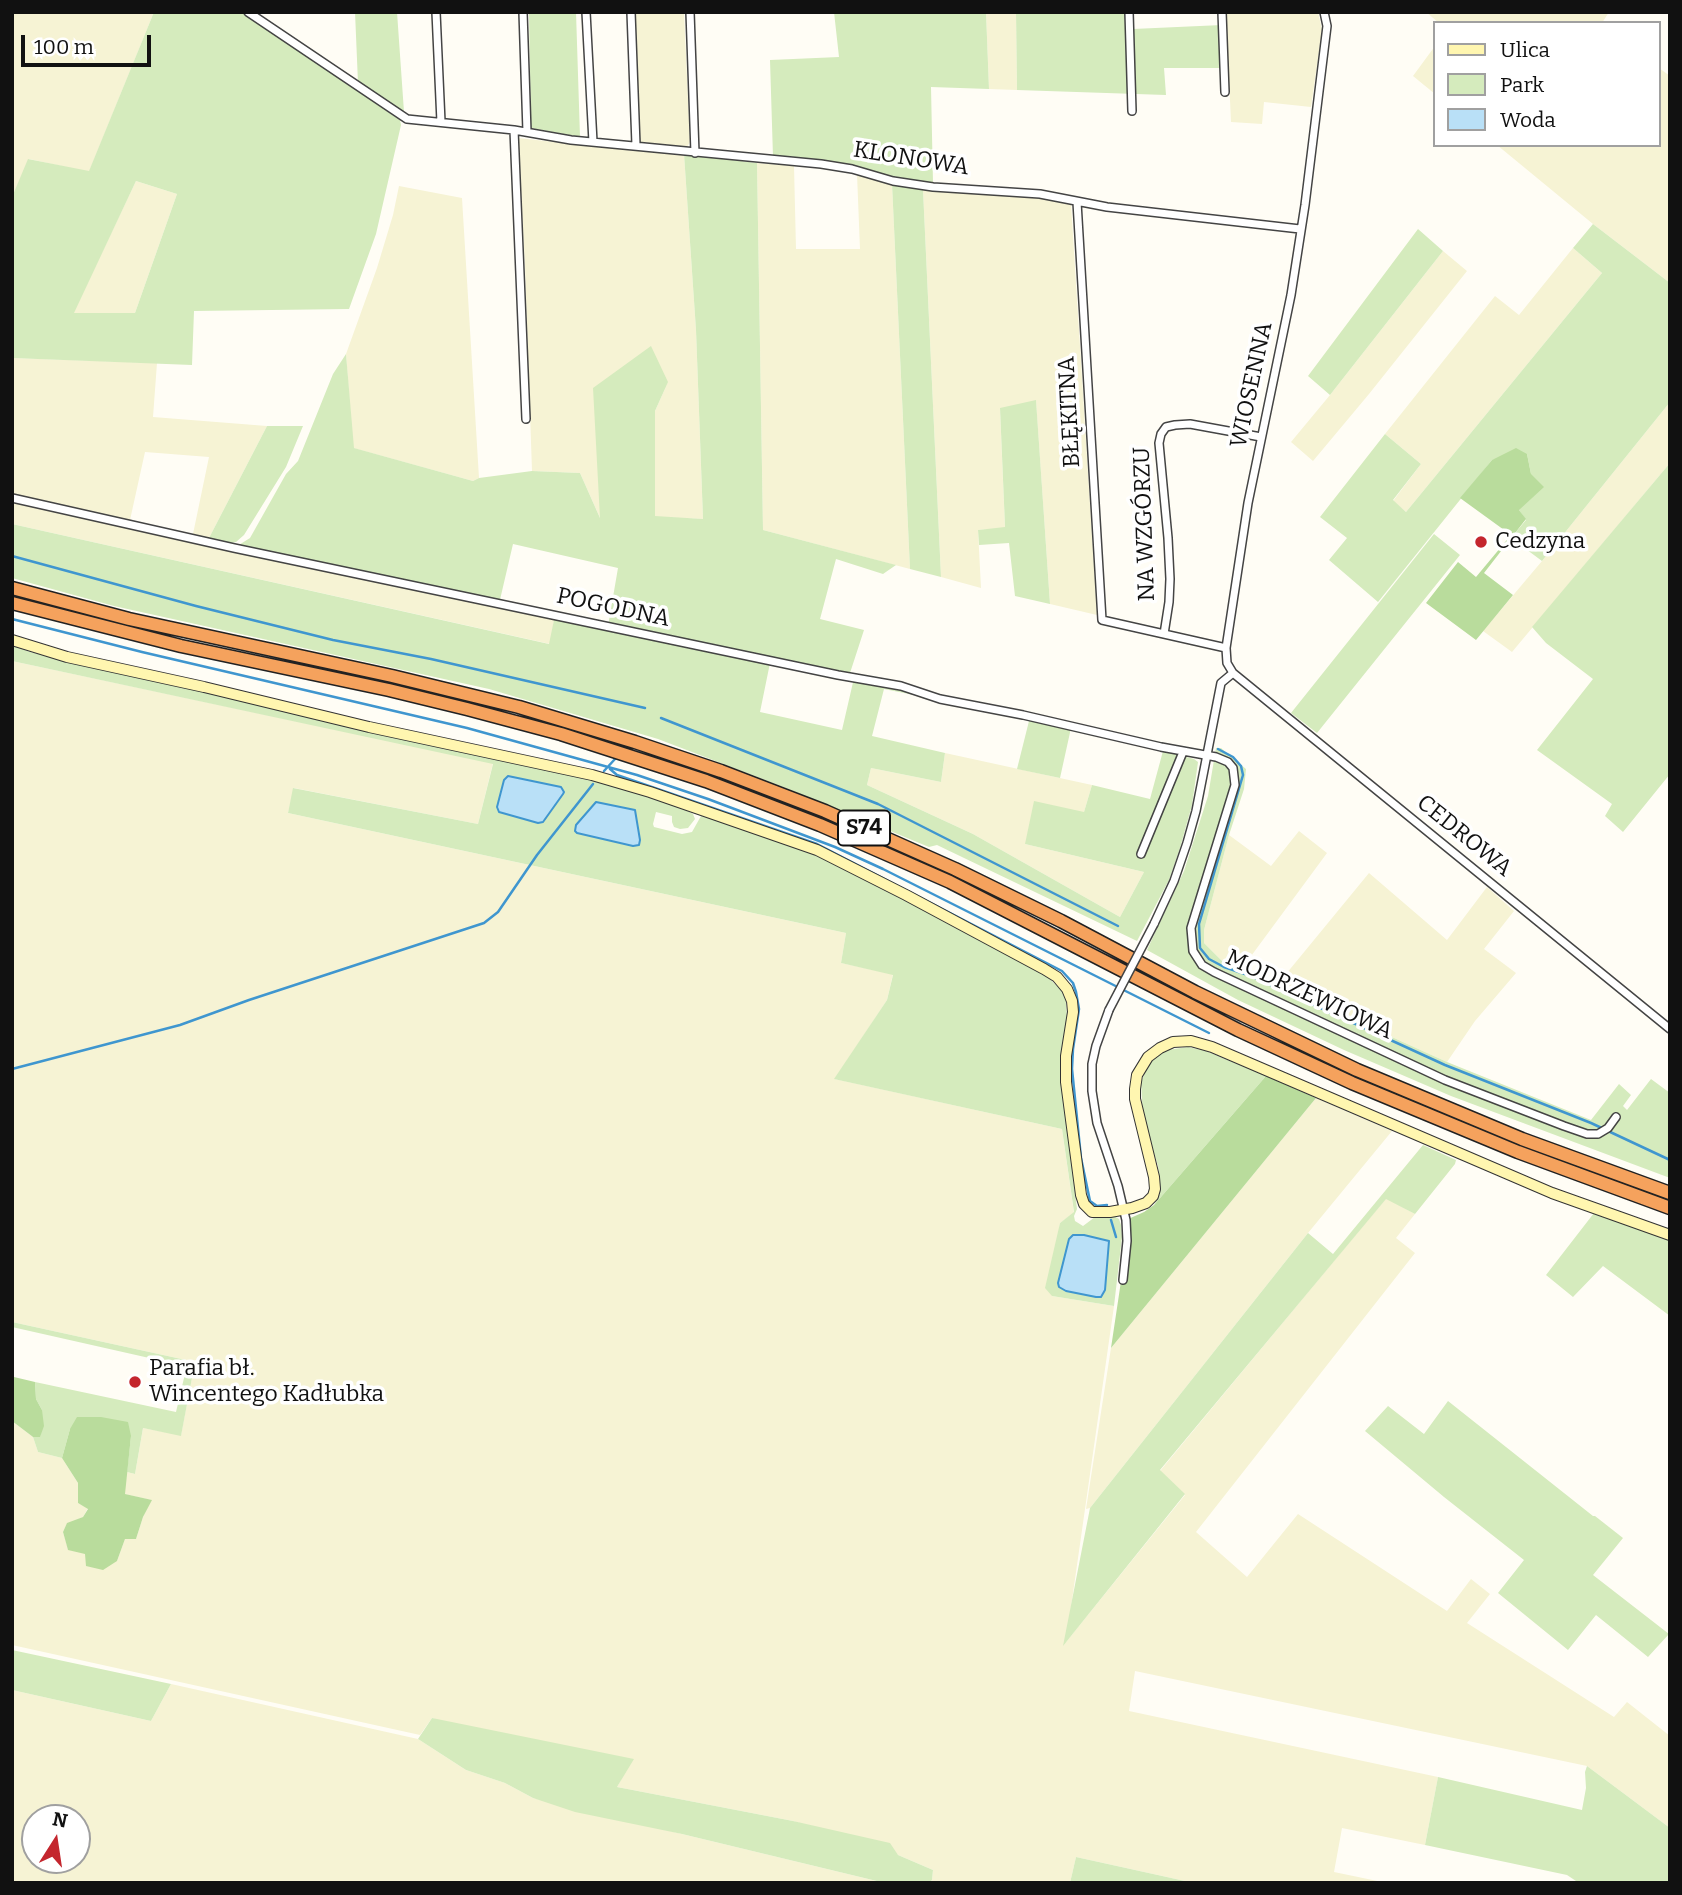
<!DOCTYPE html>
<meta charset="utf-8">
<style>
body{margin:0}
#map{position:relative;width:1682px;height:1895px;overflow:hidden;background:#fffdf5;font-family:Bitter,serif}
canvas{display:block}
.frame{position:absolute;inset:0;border:14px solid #111;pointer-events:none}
.legend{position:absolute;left:1433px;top:21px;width:228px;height:126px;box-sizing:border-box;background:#fff;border:2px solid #a0a0a0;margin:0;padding:9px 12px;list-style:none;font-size:21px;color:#111}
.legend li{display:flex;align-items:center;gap:14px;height:35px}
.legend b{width:35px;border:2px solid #a0a0a0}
.north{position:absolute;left:21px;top:1804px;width:70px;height:70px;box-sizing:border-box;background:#fff;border:2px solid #a0a0a0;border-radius:50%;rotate:12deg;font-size:19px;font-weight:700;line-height:28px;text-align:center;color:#111}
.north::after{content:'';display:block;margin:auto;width:24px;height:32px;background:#c4262e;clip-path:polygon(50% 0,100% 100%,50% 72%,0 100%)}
.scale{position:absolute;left:21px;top:35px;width:130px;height:32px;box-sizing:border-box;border:4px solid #111;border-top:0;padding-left:9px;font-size:21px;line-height:24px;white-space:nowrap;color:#111;-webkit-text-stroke:5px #fff;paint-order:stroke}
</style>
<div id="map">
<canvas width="1682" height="1895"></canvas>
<div class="frame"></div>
<ul class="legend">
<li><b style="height:9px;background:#fff6b0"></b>Ulica</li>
<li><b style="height:19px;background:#d5ebbd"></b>Park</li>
<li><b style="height:19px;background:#b9e0f7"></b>Woda</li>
</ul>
<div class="north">N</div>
<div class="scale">100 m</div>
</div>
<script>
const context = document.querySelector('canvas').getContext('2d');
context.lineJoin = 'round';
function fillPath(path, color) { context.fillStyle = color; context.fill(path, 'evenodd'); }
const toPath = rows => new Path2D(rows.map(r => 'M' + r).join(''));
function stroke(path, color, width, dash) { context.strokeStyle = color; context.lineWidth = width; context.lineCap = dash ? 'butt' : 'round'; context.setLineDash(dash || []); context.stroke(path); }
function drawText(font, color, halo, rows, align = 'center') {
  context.font = font + ' Bitter,serif'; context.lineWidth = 7; context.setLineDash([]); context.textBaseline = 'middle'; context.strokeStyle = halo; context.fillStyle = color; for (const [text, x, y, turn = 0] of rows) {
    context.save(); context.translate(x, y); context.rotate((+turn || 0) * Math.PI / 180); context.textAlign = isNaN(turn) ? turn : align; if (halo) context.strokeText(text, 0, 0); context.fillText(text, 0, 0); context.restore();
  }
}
fillPath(toPath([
 [12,12,154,12,89,172,29,159,12,197],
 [634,12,684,12,690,142,687,147,640,142],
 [986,12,1016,12,1017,90,989,89],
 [1226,12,1318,12,1322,30,1311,107,1264,102,1262,124,1231,122],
 [1426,12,1609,12,1602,23,1439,23],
 [1435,46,1435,94,1413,76],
 [1659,68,1670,76,1670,283,1593,224,1497,145,1659,145],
 [518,138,628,150,684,154,696,330,703,519,655,517,655,411,668,382,601,520,580,473,532,471,525,267],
 [757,163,794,166,796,249,860,249,857,174,892,184,910,569,763,530],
 [136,181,177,194,135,313,73,313],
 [399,186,462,198,479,478,473,481,353,448,346,354,377,268,393,215],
 [923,190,1026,196,1071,204,1097,615,1050,604,1036,401,1000,409,1005,528,978,530,981,588,941,577],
 [1573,248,1602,273,1406,512,1393,501,1421,464,1385,434,1495,296,1519,315],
 [1443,251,1467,271,1369,394,1313,461,1291,442,1330,395],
 [12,358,157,363,153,417,267,426,209,538,193,534,209,457,145,452,130,520,12,494],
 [1670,402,1670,463,1512,652,1483,631,1542,561],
 [12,498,555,615,550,644,12,524],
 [12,661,493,763,478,824,294,788,288,813,846,933,841,963,893,974,887,1000,835,1079,1062,1129,1074,1213,1060,1223,1052,1296,1114,1306,1066,1642,1185,1495,1160,1471,1386,1198,1415,1214,1396,1238,1415,1253,1196,1532,1247,1577,1298,1514,1447,1611,1471,1579,1490,1594,1467,1623,1614,1717,1627,1702,1670,1736,1670,1828,1587,1766,1135,1671,1129,1711,1438,1777,1425,1845,1342,1828,1334,1872,1387,1883,1194,1883,1076,1857,1070,1883,929,1883,932,1880,933,1870,898,1855,793,1821,617,1787,621,1780,432,1718,420,1735,12,1645,12,1421,33,1437,38,1452,62,1458,78,1483,78,1503,88,1508,83,1517,67,1524,63,1532,68,1549,117,1561,125,1539,136,1539,143,1517,151,1500,124,1494,127,1472,135,1474,143,1428,181,1435,195,1362,12,1322],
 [945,753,1092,785,1084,812,1025,844,1144,872,1120,917,973,834,867,785,871,768,941,782],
 [1299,831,1327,853,1243,967,1222,961,1204,943,1204,930,1229,835,1271,866],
 [1369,873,1447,940,1487,887,1514,911,1484,949,1516,973,1475,1021,1447,1062,1277,985],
 [1316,1098,1392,1131,1308,1233,1090,1508,1086,1509,1111,1348],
 [171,1684,418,1739,466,1770,505,1783,533,1798,885,1883,12,1883,12,1690,151,1721],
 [35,1818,77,1818,77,1860,35,1860]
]), '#f6f3d4');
fillPath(toPath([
 [154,12,242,12,400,120,401,125,376,234,349,309,194,311,192,365,12,358,12,197,28,159,89,171],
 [136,181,177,194,135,313,74,313],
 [355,12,397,12,404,112,358,83],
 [529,12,576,12,580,137,531,128],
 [834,12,986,12,989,89,931,87,933,183,886,175,849,165,773,157,770,60,839,57],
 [1016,12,1132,12,1133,29,1222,25,1224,68,1164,68,1166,95,1017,90],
 [684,154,757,163,763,530,896,565,883,574,836,559,820,619,864,630,850,673,916,687,914,695,884,689,872,736,945,753,941,782,871,768,867,785,973,834,1120,917,1144,872,1025,844,1034,801,1084,812,1092,785,1150,799,1163,751,1194,759,1198,762,1192,805,1180,848,1169,880,1137,941,937,845,929,847,786,788,658,739,489,689,114,606,12,578,12,524,549,644,555,615,770,663,760,712,842,730,854,678,608,626,618,568,513,544,499,604,234,548,250,538,286,474,298,461,333,374,346,354,354,448,473,481,479,478,532,471,580,473,600,518,593,388,651,346,668,382,655,411,655,516,703,519,696,330],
 [892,184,923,190,941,577,910,569],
 [1593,224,1670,283,1670,402,1542,561,1511,538,1526,520,1519,510,1531,474,1527,454,1492,460,1378,602,1329,560,1347,538,1320,517,1385,434,1421,464,1393,500,1406,512,1602,273,1573,248],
 [1418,229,1443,251,1330,395,1308,376],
 [1036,400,1050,604,1015,596,1009,543,979,545,978,530,1005,527,1000,408],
 [267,426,303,426,286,467,244,535,236,542,230,543,209,538],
 [1670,463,1670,774,1623,832,1605,816,1612,804,1537,750,1593,679,1546,643,1532,627],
 [1434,534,1460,555,1317,733,1291,713],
 [12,645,30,652,132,676,609,784,684,809,693,814,695,819,688,828,680,829,674,827,672,822,672,816,656,812,653,824,654,827,682,834,692,832,701,816,704,816,811,853,832,862,1017,959,1049,978,1062,991,1066,1001,1067,1017,1060,1066,1077,1209,1074,1216,1075,1221,1083,1226,1095,1217,1114,1216,1119,1219,1121,1225,1122,1237,1114,1306,1052,1296,1045,1288,1060,1223,1074,1212,1062,1129,834,1079,887,1000,893,975,841,963,846,933,288,813,293,788,478,824,493,764,12,661],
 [1029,721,1071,728,1060,778,1017,769],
 [1216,748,1221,748,1246,769,1244,789,1229,835,1204,930,1204,943,1222,961,1243,967,1277,985,1447,1062,1591,1120,1619,1084,1631,1095,1623,1106,1627,1110,1651,1079,1670,1093,1670,1178,1451,1096,1344,1050,1238,1000,1147,950,1184,871,1208,796],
 [1188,1047,1206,1051,1266,1076,1154,1205,1160,1194,1160,1183,1158,1166,1143,1118,1141,1083,1145,1072,1151,1061,1156,1057,1167,1050],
 [1423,1145,1456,1160,1455,1164,1415,1214,1386,1199,1160,1470,1185,1494,1063,1646,1090,1508,1308,1233,1333,1254],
 [1594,1213,1670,1239,1670,1316,1603,1266,1573,1297,1546,1275],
 [12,1322,195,1362,181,1436,143,1428,135,1474,127,1472,131,1436,70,1429,62,1458,38,1452,33,1437,40,1437,42,1410,36,1399,35,1382,176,1412,184,1378,181,1373,168,1370,167,1362,12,1327],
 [1448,1401,1593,1516,1595,1516,1623,1538,1593,1575,1669,1634,1648,1657,1596,1615,1568,1650,1498,1593,1524,1560,1444,1497,1365,1431,1388,1406,1424,1434],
 [12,1650,171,1684,151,1721,12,1690],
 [432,1718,634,1759,617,1787,793,1821,890,1843,898,1855,933,1870,932,1880,929,1883,885,1883,682,1834,575,1812,533,1798,505,1783,466,1770,418,1739],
 [1587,1766,1670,1828,1670,1883,1579,1883,1567,1875,1425,1845,1438,1777,1582,1810,1586,1788,1585,1772],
 [1076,1857,1194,1883,1070,1883]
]), '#d5ebbd');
fillPath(toPath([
 [1516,448,1527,454,1531,474,1544,487,1519,510,1526,519,1484,573,1513,595,1476,640,1426,603,1458,562,1476,577,1511,535,1460,498,1492,460],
 [1266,1076,1316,1098,1111,1348,1127,1241,1126,1220,1144,1212,1154,1205],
 [14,1377,35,1382,36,1399,42,1410,44,1426,40,1437,33,1437,12,1421,12,1381],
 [77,1417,101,1417,128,1422,131,1436,125,1494,152,1500,143,1517,136,1539,125,1539,117,1561,103,1570,86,1566,85,1554,68,1550,63,1532,67,1523,83,1517,88,1509,78,1503,78,1483,62,1458,70,1429]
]), '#b9dc9c');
const water = toPath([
 [508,776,561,787,564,792,563,794,543,822,538,823,499,812,497,807,504,780,508,776],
 [596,802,635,810,640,840,639,845,633,846,577,833,575,831,576,825,596,802],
 [1073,1235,1084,1235,1109,1241,1105,1290,1101,1297,1096,1297,1066,1291,1059,1287,1058,1283,1069,1239,1073,1235]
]);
fillPath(water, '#b9e0f7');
stroke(water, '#3f96cf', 2);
stroke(toPath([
 [12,556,196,606,333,640,431,659,645,708],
 [12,619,142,652,467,728,637,775,708,799,835,847,883,869,1209,1033],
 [661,718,878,804,1118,926],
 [1218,749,1233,757,1241,766,1243,775,1199,924,1200,948,1209,959,1224,967,1251,976,1445,1065,1591,1123,1670,1160],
 [610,769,617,775,817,844,1062,971,1073,983,1076,992,1079,1009,1073,1049,1072,1069,1081,1158,1090,1201,1097,1206,1107,1205],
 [604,771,615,759],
 [12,1069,180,1025,249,1000,484,923,498,912,537,855,593,784],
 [1111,1220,1116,1237]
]), '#3f96cf', 2.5);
const street = toPath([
 [248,12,407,119,514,130,571,140,821,164,852,169,893,181,933,187,1040,194,1107,207,1300,229],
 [436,12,441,122],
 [523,12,527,132],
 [586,12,593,142],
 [631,12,636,145],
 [690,12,695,153],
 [1129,12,1132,111],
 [1222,12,1225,92],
 [1324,12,1327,26,1305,205,1291,295,1248,503,1226,648,1227,663,1233,673,1670,1029],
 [514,130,526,419],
 [1077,202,1102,620,1226,648],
 [12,498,234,548,838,675,901,686,940,699,1023,715,1161,747,1216,757,1228,762,1233,768,1235,785,1191,928,1193,951,1202,965,1214,972,1445,1080,1564,1126,1587,1134,1598,1134,1608,1128,1616,1117],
 [1164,634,1169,602,1170,579,1168,538,1159,443,1161,434,1166,427,1175,425,1190,424,1261,437],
 [1141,854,1183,752],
 [1154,924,1174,881,1187,843,1196,811,1221,683,1233,673],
 [1109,1010,1096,1046,1092,1064,1092,1091,1097,1123,1118,1186,1126,1220,1127,1241,1123,1280]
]);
const secondary = toPath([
 [12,640,67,657,204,687,369,727,592,775,650,792,817,850,906,895,1044,969,1057,977,1067,989,1072,1001,1073,1012,1066,1056,1066,1082,1081,1195,1084,1204,1092,1212,1110,1212,1132,1208,1146,1203,1153,1196,1155,1189,1154,1177,1135,1099,1135,1089,1137,1075,1148,1057,1160,1048,1173,1042,1191,1041,1212,1047,1552,1193,1670,1235]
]);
const highway = toPath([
 [12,588,129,619,392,676,519,707,635,742,721,771,825,811,955,869,1061,921,1195,992,1357,1070,1522,1139,1670,1193],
 [12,603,181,646,389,690,467,709,561,734,706,781,820,825,950,882,1238,1030,1352,1083,1518,1152,1670,1208]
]);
stroke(street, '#444', 10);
stroke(secondary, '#333', 12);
stroke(highway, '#222', 15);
stroke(street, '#fff', 7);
stroke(secondary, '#fff6b0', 10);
stroke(highway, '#f5a25d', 12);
const streetBridge = toPath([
 [1109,1010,1154,924]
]);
stroke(streetBridge, '#444', 10, []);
stroke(streetBridge, '#fff', 7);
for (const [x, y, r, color] of [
 [1481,542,7,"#c4262e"],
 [135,1382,7,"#c4262e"]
]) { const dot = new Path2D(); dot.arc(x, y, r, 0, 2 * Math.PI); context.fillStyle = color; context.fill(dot); stroke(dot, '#fff', 2.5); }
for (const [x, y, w] of [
 [864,828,52]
]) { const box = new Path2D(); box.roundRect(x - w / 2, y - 17.5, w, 35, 5); context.fillStyle = '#fff'; context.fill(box); stroke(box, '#111', 2); }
drawText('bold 21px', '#111', null, [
 ["S74",864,828]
]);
drawText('23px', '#111', '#fff', [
 ["KLONOWA",911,159,9],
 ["WIOSENNA",1252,385,-78],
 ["BŁĘKITNA",1070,412,-93],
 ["NA WZGÓRZU",1145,524,-92],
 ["POGODNA",613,608,12],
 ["CEDROWA",1464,836,39],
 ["MODRZEWIOWA",1309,995,25]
]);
drawText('23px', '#111', '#fff', [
 ["Cedzyna",1495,542],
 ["Parafia bł.",149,1369],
 ["Wincentego Kadłubka",149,1395]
], 'left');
</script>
